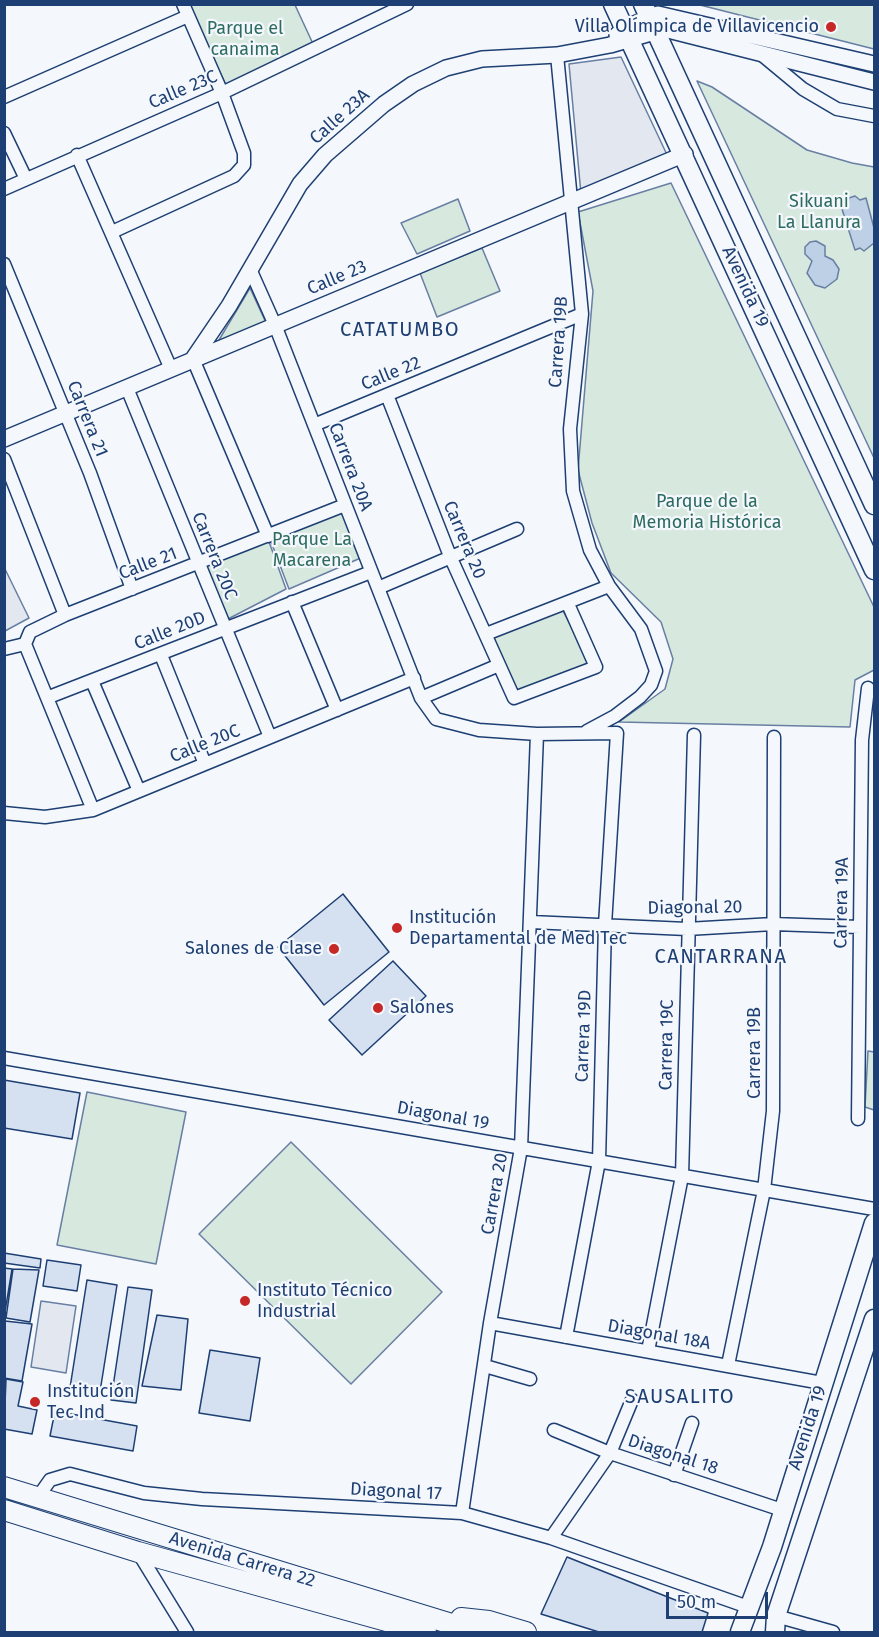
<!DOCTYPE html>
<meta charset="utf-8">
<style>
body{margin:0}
#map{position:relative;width:879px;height:1637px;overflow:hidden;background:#f4f7fb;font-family:"Fira Sans",sans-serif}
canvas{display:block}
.frame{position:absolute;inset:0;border:6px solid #1d3f73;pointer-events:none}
.scale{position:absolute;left:666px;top:1592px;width:102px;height:27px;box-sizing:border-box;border:3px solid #1d3f73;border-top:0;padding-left:8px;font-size:18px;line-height:21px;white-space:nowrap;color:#1d3f73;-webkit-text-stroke:4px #f4f7fb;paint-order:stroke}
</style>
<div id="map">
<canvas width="879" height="1637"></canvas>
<div class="frame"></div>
<div class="scale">50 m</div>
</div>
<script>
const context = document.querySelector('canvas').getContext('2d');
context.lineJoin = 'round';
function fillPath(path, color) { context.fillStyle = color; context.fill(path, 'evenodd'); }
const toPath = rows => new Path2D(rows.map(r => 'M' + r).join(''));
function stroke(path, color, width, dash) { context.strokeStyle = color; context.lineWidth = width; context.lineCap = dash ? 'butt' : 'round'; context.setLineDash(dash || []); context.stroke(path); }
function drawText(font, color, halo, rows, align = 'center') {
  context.font = font + ' "Fira Sans",sans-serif'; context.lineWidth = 4.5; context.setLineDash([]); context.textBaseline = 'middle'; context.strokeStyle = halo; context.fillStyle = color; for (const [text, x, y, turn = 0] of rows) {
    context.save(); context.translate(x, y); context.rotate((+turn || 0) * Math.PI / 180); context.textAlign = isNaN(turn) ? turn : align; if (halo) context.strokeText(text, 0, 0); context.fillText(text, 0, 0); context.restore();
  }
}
const green = toPath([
 [188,5,295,5,314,46,226,85,188,5],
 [700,5,874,5,874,49,700,5],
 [697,81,712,87,807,150,852,163,874,167,874,458,697,81],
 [671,183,874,607,874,670,855,680,850,727,619,722,665,689,673,659,661,622,611,573,592,523,578,470,593,291,578,212,671,183],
 [458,199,470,231,417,254,401,223,458,199],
 [482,248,500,291,437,317,420,273,482,248],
 [250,288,268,327,216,345,250,288],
 [344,508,363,557,289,589,270,539,344,508],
 [268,539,286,589,226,620,204,567,268,539],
 [562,609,592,666,516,694,491,634,562,609],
 [868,1051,874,1052,874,1110,865,1107,868,1051],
 [87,1092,186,1112,156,1264,57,1245,87,1092],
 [291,1142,442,1292,351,1384,199,1234,291,1142]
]);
fillPath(green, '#d7e8df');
stroke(green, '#687fa3', 1.5);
const parking = toPath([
 [621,57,669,159,581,194,569,64,621,57],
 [4,567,29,618,5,631,4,631,4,567],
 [41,1301,76,1306,66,1373,31,1367,41,1301]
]);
fillPath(parking, '#e3e8f0');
stroke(parking, '#687fa3', 1.5);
const water = toPath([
 [855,196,860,200,866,198,874,228,874,243,864,251,860,248,855,250,841,206,848,204,849,198,855,196],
 [816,241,825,246,825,256,833,260,839,269,837,279,825,288,815,285,807,273,812,261,805,254,805,247,810,242,816,241]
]);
fillPath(water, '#bed0e5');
stroke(water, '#687fa3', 1.5);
const building = toPath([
 [343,894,389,952,324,1005,278,947,343,894],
 [393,961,426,996,362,1055,329,1020,393,961],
 [4,1080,80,1093,72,1139,4,1128,4,1080],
 [4,1253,41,1259,40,1268,4,1263,4,1253],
 [47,1260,81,1265,77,1291,43,1286,47,1260],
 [4,1268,12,1269,4,1318,4,1268],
 [13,1269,39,1270,30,1322,6,1318,13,1269],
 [87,1280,117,1285,99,1398,69,1394,87,1280],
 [128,1287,152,1290,136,1403,111,1400,128,1287],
 [157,1315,188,1319,181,1390,142,1386,157,1315],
 [5,1321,32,1324,22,1381,4,1378,5,1321],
 [210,1350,260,1358,250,1421,199,1413,210,1350],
 [6,1379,23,1382,18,1406,37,1410,32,1434,4,1429,6,1379],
 [55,1411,137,1426,133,1451,50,1436,55,1411],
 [567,1557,708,1613,702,1632,599,1632,541,1614,567,1557]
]);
fillPath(building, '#d5e0f0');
stroke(building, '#1d3f73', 1.5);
const minor = toPath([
 [557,55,582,314,570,429,573,491,590,550,609,586,641,629,656,671,651,685,640,697,615,716,587,731],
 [762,55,803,89,837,109,874,116],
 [4,97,188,16],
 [4,133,26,179],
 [77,155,171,369],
 [4,189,222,93,407,4],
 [112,232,234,176,244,165,244,153,222,93,183,4],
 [4,264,90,473,132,589],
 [250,269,275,325,421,698,436,719,479,730,537,734,617,733,605,925,599,1161,566,1337],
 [193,359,268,536],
 [127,388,270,737],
 [387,395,450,556,514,698,596,667,568,604],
 [314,425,582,314],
 [4,459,65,615],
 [378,588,517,529],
 [292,602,337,710],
 [486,634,609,586],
 [25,644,93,810],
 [4,649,25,644,30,632,65,615,345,505],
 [161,655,205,764],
 [92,681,139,791],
 [49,697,371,572],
 [421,698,499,665],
 [4,813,45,817,93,810,414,678],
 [531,922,687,929,773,924,859,927],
 [4,1058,874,1209],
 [858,1119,862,740,868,688],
 [490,1323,822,1383],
 [648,1351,682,1176,694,735],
 [728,1365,764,1190,773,1111,774,737],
 [485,1366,530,1379],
 [554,1430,610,1453,782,1510],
 [674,1475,692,1423],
 [38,1497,50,1480,70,1474,144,1493,202,1499,462,1513,551,1538,751,1608],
 [462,1513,490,1323,521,1148,537,734],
 [551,1538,610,1453,632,1400],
 [138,1552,187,1632],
 [776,1616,833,1632]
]);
const tertiary = toPath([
 [617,35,625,28,658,14,874,64],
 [193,359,229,306,300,184,325,155,384,104,413,84,446,68,482,59,557,55,610,45,664,29,874,82],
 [4,439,685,154]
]);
const secondary = toPath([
 [613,4,874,570],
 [643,4,874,505],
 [740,1632,772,1547,874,1223],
 [775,1632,776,1616,874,1319]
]);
const primary = toPath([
 [4,1487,478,1632],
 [4,1510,138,1552,426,1632],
 [461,1618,489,1621,526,1632]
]);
stroke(minor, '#1d3f73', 15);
stroke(tertiary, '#1d3f73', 18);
stroke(secondary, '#1d3f73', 21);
stroke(primary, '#1d3f73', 22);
stroke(minor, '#f4f7fb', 12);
stroke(tertiary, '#f4f7fb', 15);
stroke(secondary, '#f4f7fb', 18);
stroke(primary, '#f4f7fb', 20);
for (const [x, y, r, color] of [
 [831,27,6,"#c62828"],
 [397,928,6,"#c62828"],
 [334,949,6,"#c62828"],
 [378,1008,6,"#c62828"],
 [245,1301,6,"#c62828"],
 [35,1402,6,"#c62828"]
]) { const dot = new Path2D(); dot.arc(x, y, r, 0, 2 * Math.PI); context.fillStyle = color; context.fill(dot); stroke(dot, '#f4f7fb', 2); }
drawText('18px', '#1d3f73', '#f4f7fb', [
 ["Villa Olímpica de Villavicencio",819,27,"right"],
 ["Institución",409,918],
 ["Departamental de Med Tec",409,939],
 ["Salones de Clase",322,949,"right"],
 ["Salones",390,1008],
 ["Instituto Técnico",257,1291],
 ["Industrial",257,1312],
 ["Institución",47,1392],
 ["Tec Ind",47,1413]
], 'left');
drawText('18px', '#2c6c60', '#f4f7fb', [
 ["Parque el",245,29],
 ["canaima",245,50],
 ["Sikuani",819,202],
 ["La Llanura",819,223],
 ["Parque de la",707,502],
 ["Memoria Histórica",707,523],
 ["Parque La",312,540],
 ["Macarena",312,561]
]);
drawText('18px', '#1d3f73', '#f4f7fb', [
 ["Calle 23C",183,90,-23],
 ["Calle 23A",340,117,-42],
 ["Calle 23",337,278,-23],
 ["Avenida 19",745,287,65],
 ["Carrera 19B",559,342,-86],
 ["Calle 22",391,374,-22],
 ["Carrera 21",87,419,68],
 ["Carrera 20A",350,467,69],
 ["Carrera 20",464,540,67],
 ["Carrera 20C",214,556,68],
 ["Calle 21",148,564,-21],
 ["Calle 20D",170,631,-22],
 ["Calle 20C",205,744,-22],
 ["Carrera 19A",842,903,-89],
 ["Diagonal 20",695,908,-1],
 ["Carrera 19D",584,1036,-88],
 ["Carrera 19C",667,1045,-89],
 ["Carrera 19B",755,1053,-90],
 ["Diagonal 19",443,1116,10],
 ["Carrera 20",495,1194,-80],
 ["Diagonal 18A",659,1335,10],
 ["Avenida 19",808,1428,-72],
 ["Diagonal 18",673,1455,18],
 ["Diagonal 17",396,1492,3],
 ["Avenida Carrera 22",242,1560,17]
]);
context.letterSpacing = '1.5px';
drawText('20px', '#1d3f73', '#f4f7fb', [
 ["CATATUMBO",400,330],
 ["CANTARRANA",721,957],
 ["SAUSALITO",680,1397]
]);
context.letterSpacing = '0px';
</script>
